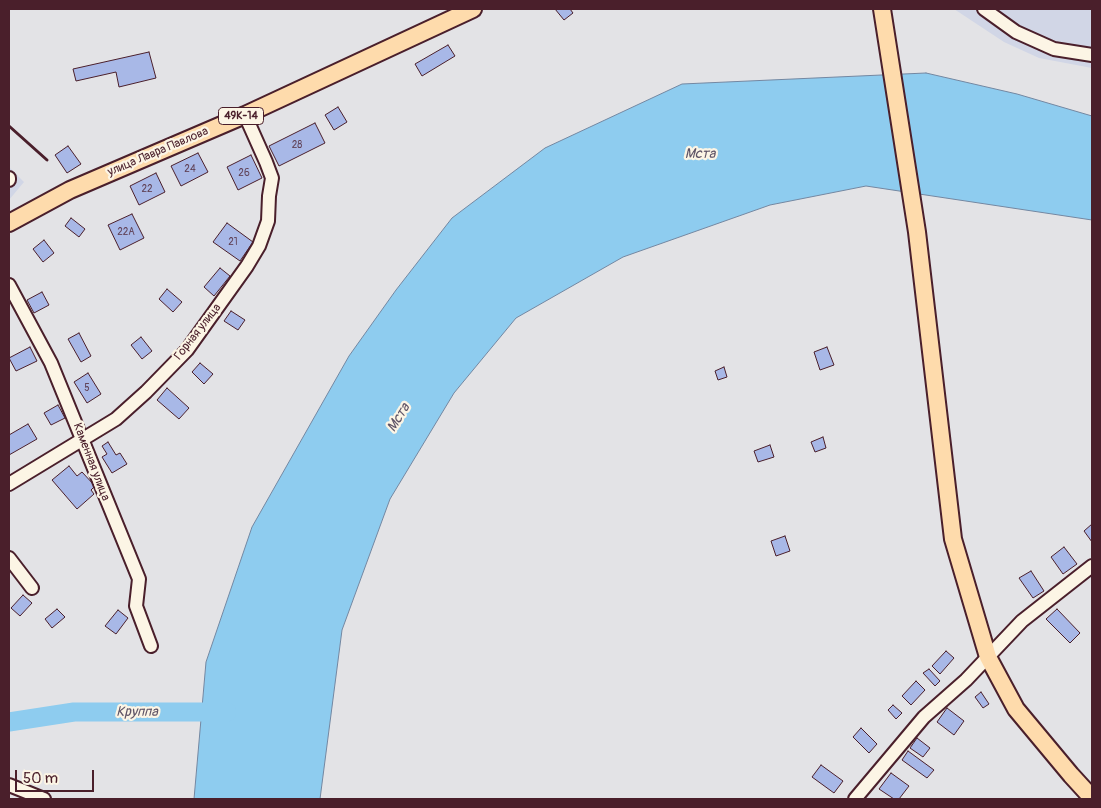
<!DOCTYPE html>
<meta charset="utf-8">
<style>
body{margin:0}
#map{position:relative;width:1101px;height:808px;overflow:hidden;background:#e3e3e6;font-family:Pangolin,sans-serif}
canvas{display:block}
.frame{position:absolute;inset:0;border:10px solid #4a1f2b;pointer-events:none}
.scale{position:absolute;left:15px;top:770px;width:79px;height:22px;box-sizing:border-box;border:2px solid #4a1f2b;border-top:0;padding-left:6px;font-size:15px;line-height:18px;white-space:nowrap;color:#4a1f2b;-webkit-text-stroke:4px #fcf5e5;paint-order:stroke}
</style>
<div id="map">
<canvas width="1101" height="808"></canvas>
<div class="frame"></div>
<div class="scale">50 m</div>
</div>
<script>
const context = document.querySelector('canvas').getContext('2d');
context.lineJoin = 'round';
function fillPath(path, color) { context.fillStyle = color; context.fill(path, 'evenodd'); }
const toPath = rows => new Path2D(rows.map(r => 'M' + r).join(''));
function stroke(path, color, width, dash) { context.strokeStyle = color; context.lineWidth = width; context.lineCap = dash ? 'butt' : 'round'; context.setLineDash(dash || []); context.stroke(path); }
function drawText(font, color, halo, rows, align = 'center') {
  context.font = font + ' Pangolin,sans-serif'; context.lineWidth = 4.5; context.setLineDash([]); context.textBaseline = 'middle'; context.strokeStyle = halo; context.fillStyle = color; for (const [text, x, y, turn = 0] of rows) {
    context.save(); context.translate(x, y); context.rotate((+turn || 0) * Math.PI / 180); context.textAlign = isNaN(turn) ? turn : align; if (halo) context.strokeText(text, 0, 0); context.fillText(text, 0, 0); context.restore();
  }
}
fillPath(toPath([
 [954,9,1092,9,1092,68,1039,58,1004,42],
 [9,167,24,182,9,200]
]), '#d1d6e6');
const water = toPath([
 [926,73,1017,94,1092,116,1092,220,866,186,770,205,623,257,516,318,454,393,390,499,342,630,320,799,194,799,206,662,252,527,349,356,396,290,452,218,545,148,682,84,926,73]
]);
fillPath(water, '#8eccef');
stroke(water, '#7387a1', 1);
stroke(toPath([
 [9,722,74,712,227,712]
]), '#8eccef', 19);
const building = toPath([
 [555,9,570,9,573,13,564,20,555,9],
 [448,45,455,56,422,76,415,64,448,45],
 [149,52,156,78,119,87,116,72,76,81,73,69,149,52],
 [338,107,347,122,334,130,325,115,338,107],
 [315,123,325,143,279,166,269,146,315,123],
 [68,146,81,164,67,173,55,155,68,146],
 [198,153,208,172,181,186,171,166,198,153],
 [251,155,262,178,238,190,227,167,251,155],
 [156,173,165,192,139,205,130,186,156,173],
 [132,214,144,238,120,250,108,225,132,214],
 [71,218,85,229,79,237,65,226,71,218],
 [227,223,253,242,240,261,213,242,227,223],
 [44,240,54,253,43,262,33,249,44,240],
 [220,268,230,276,214,296,204,287,220,268],
 [167,289,182,302,173,312,159,299,167,289],
 [42,292,49,305,34,313,27,300,42,292],
 [231,311,245,320,238,330,224,321,231,311],
 [79,333,91,356,81,362,68,339,79,333],
 [141,337,152,351,142,359,131,345,141,337],
 [30,347,37,361,16,371,9,358,30,347],
 [827,347,834,365,820,370,814,352,827,347],
 [200,363,213,374,204,384,192,372,200,363],
 [724,367,727,377,718,380,715,371,724,367],
 [88,373,101,394,87,403,74,382,88,373],
 [167,388,189,408,179,419,157,400,167,388],
 [58,405,65,418,51,425,44,413,58,405],
 [28,424,37,439,9,455,9,435,28,424],
 [823,437,826,448,815,452,811,442,823,437],
 [108,442,116,455,120,453,127,464,112,473,102,457,107,454,102,446,108,442],
 [770,445,774,457,758,462,754,451,770,445],
 [69,466,77,476,82,472,95,486,91,490,94,494,77,509,52,480,69,466],
 [1092,524,1092,542,1084,531,1092,524],
 [785,536,790,551,776,556,771,541,785,536],
 [1064,547,1077,564,1063,574,1051,557,1064,547],
 [1031,571,1044,591,1033,598,1019,578,1031,571],
 [23,595,32,603,20,616,11,608,23,595],
 [57,609,65,617,52,628,45,619,57,609],
 [1057,609,1080,633,1070,643,1046,619,1057,609],
 [118,610,128,618,116,634,105,626,118,610],
 [946,651,954,658,940,674,932,666,946,651],
 [929,669,940,681,935,686,923,673,929,669],
 [916,681,925,690,911,705,902,696,916,681],
 [981,692,989,704,983,708,975,697,981,692],
 [893,705,902,713,896,719,888,710,893,705],
 [947,708,964,721,954,735,937,722,947,708],
 [861,728,877,744,869,753,853,737,861,728],
 [917,738,930,748,923,757,910,748,917,738],
 [908,751,934,770,927,778,902,760,908,751],
 [821,765,843,781,834,793,812,777,821,765],
 [891,773,909,786,899,799,894,799,879,789,891,773]
]);
fillPath(building, '#a8b8e7');
stroke(building, '#4a1f2b', 1);
const minor = toPath([
 [984,9,1016,32,1054,49,1092,55],
 [9,178,9,180],
 [9,285,51,363,139,579,136,606,151,646],
 [9,484,116,419,146,392,187,350,247,266,259,246,268,221,269,196,272,178,266,162,245,115],
 [9,558,32,588],
 [9,785,44,799],
 [855,799,924,717,966,680,1022,621,1092,566]
]);
const major = toPath([
 [882,9,917,232,953,539,988,657,1016,709,1071,775,1092,798],
 [9,223,70,190,245,115,473,9]
]);
stroke(minor, '#4a1f2b', 16);
stroke(major, '#4a1f2b', 20);
stroke(minor, '#fcf5e5', 12);
stroke(major, '#fedbac', 16);
stroke(toPath([
 [9,126,47,160]
]), '#4a1f2b', 3);
drawText('10px', '#62455a', null, [
 ["28",297,145],
 ["24",190,169],
 ["26",244,173],
 ["22",147,189],
 ["22А",126,232],
 ["21",233,242],
 ["5",87,388]
]);
for (const [x, y, w] of [
 [241,116,45]
]) { const box = new Path2D(); box.roundRect(x - w / 2, y - 8.5, w, 17, 4); context.fillStyle = '#fcf5e5'; context.fill(box); stroke(box, '#4a1f2b', 1); }
drawText('bold 11px', '#4a1f2b', null, [
 ["49К-14",241,116]
]);
drawText('12px', '#4a1f2b', '#fcf5e5', [
 ["улица Лавра Павлова",158,152,-23],
 ["Горная улица",198,332,-52],
 ["Каменная улица",91,462,69]
]);
drawText('italic 14px', '#5e5366', '#fcf5e5', [
 ["Мста",700,154],
 ["Мста",399,418,-58],
 ["Круппа",137,712]
]);
</script>
